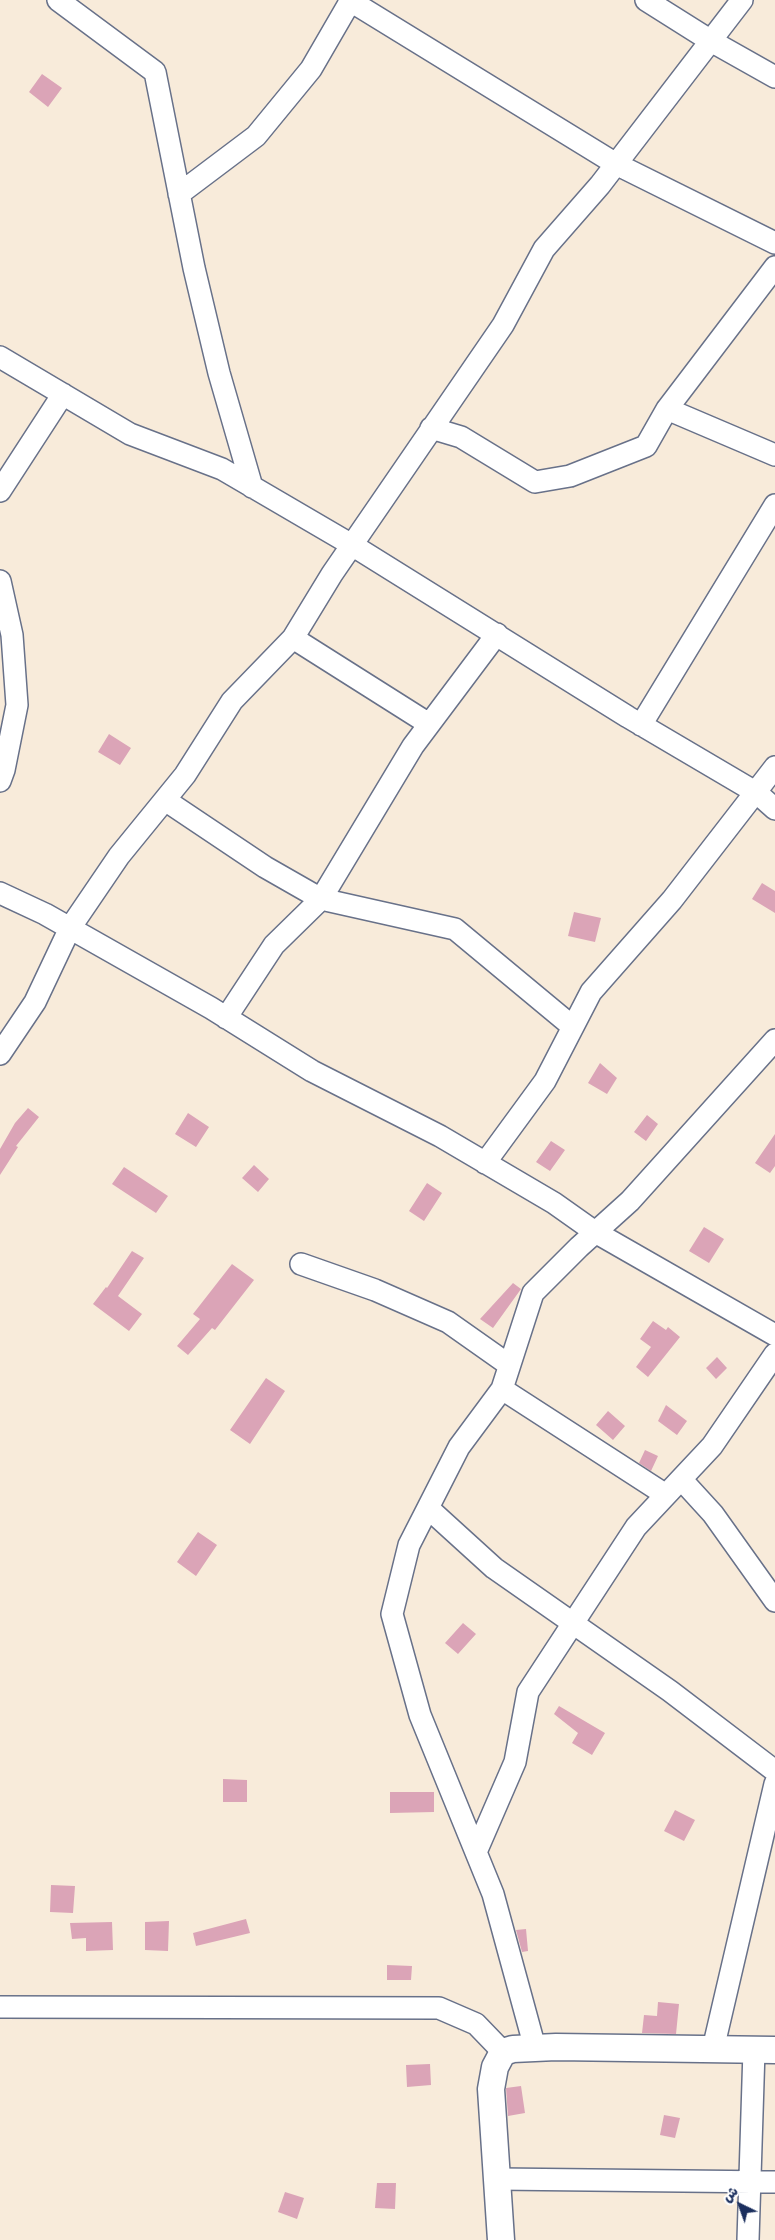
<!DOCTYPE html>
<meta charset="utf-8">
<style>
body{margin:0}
#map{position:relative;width:775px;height:2240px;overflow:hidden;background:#f8ebda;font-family:"Playpen Sans","Playpen Sans Arabic",sans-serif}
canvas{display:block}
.north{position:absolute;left:715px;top:2180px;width:50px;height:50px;-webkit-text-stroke:4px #fff;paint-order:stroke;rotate:318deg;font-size:14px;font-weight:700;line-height:20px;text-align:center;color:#1b2f5e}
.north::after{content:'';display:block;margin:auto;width:18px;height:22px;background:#1b2f5e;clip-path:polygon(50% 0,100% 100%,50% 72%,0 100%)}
</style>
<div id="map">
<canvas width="775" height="2240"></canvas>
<div class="north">ش</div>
</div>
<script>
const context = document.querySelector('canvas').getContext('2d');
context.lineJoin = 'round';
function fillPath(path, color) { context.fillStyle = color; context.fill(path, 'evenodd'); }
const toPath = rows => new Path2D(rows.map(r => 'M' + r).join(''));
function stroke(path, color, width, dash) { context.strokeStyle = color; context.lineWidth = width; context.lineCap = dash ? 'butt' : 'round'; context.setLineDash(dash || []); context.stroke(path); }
fillPath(toPath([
 [42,74,62,88,48,107,29,92],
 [109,734,131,748,120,765,98,752],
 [762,883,775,891,775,913,752,899],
 [574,912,601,918,595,942,568,936],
 [600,1063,617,1078,607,1094,588,1083],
 [28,1108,39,1117,16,1146,18,1147,0,1175,0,1149,15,1123],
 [188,1113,209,1127,196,1147,175,1134],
 [647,1115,658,1124,646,1141,634,1132],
 [775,1134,775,1166,770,1173,755,1163],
 [551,1141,565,1150,550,1171,536,1162],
 [254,1165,269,1179,258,1192,242,1178],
 [124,1167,168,1196,156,1213,112,1184],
 [427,1183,442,1193,424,1221,409,1211],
 [704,1227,724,1239,709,1263,689,1251],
 [132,1251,144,1258,118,1296,142,1314,129,1331,93,1304,106,1287,107,1288],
 [232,1264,254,1280,215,1330,212,1328,188,1355,177,1346,200,1319,193,1314],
 [513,1283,521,1289,493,1328,480,1319],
 [653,1321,666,1330,668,1327,680,1337,648,1377,636,1367,651,1347,640,1339],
 [717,1357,727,1368,716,1379,706,1368],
 [266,1378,285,1391,250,1444,230,1430],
 [666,1405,687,1421,677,1435,658,1421],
 [608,1411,625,1426,613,1440,596,1425],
 [645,1450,658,1456,651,1471,639,1463],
 [198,1532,217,1545,196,1576,177,1562],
 [463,1623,476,1634,458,1654,445,1643],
 [559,1706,605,1733,592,1755,572,1743,578,1733,554,1714],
 [223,1779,247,1780,247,1802,223,1802],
 [390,1792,434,1792,434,1812,390,1813],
 [675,1810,695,1820,684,1841,664,1831],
 [51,1885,75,1886,73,1913,50,1912],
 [246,1919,250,1933,196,1946,193,1933],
 [169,1921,168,1951,145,1950,145,1922],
 [112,1922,113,1950,86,1951,86,1938,72,1939,70,1923],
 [526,1929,528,1951,522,1952,516,1930],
 [387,1965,412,1966,411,1980,387,1980],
 [658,2002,679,2004,676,2034,642,2033,644,2015,657,2016],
 [430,2064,431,2085,407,2087,406,2065],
 [521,2086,525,2113,508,2116,506,2088],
 [664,2115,680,2118,675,2138,660,2135],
 [377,2183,396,2183,395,2209,375,2208],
 [285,2192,304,2198,297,2219,278,2212]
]), '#dba4b7');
const minor = toPath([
 [58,0,155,72,194,268,219,373,252,487],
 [349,0,616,164,775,243],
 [646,0,711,41,775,77],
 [179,194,256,136,311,69,351,0],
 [0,357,130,434,222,469,352,545,628,717,757,793,775,809],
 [667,409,775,455],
 [431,428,461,437,535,482,570,476,646,446,667,409,775,267],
 [0,491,63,394],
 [0,581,12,635,17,705,4,770,0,781],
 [293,638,429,724],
 [641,725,775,505],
 [165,800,265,867,321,899,455,929,573,1027],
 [0,893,45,914,211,1008,312,1071,440,1136,554,1203,595,1232,775,1335],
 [226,1018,274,945,321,899,413,746,497,634],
 [0,1054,35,1002,70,928,119,856,185,775,232,701,293,638,332,574,503,325,544,249,600,185,742,0],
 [485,1163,545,1081,591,992,672,900,775,767],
 [301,1264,375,1290,448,1322,509,1365],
 [502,1389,666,1495],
 [681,1479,713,1514,775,1601],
 [428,1508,494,1568,670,1691,775,1771],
 [476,1852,515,1762,528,1692,636,1527,712,1446,775,1354],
 [0,2007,439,2008,476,2024,503,2052],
 [535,2048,493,1894,420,1715,392,1614,409,1545,459,1447,502,1389,533,1293,579,1247,630,1201,775,1040],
 [713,2049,775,1784],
 [497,2179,775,2182],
 [748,2240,754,2050]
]);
const tertiary = toPath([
 [501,2240,491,2089,495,2067,503,2052,513,2049,556,2047,775,2050]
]);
stroke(minor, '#687189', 24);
stroke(tertiary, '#687189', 29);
stroke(minor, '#fff', 21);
stroke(tertiary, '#fff', 26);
</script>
